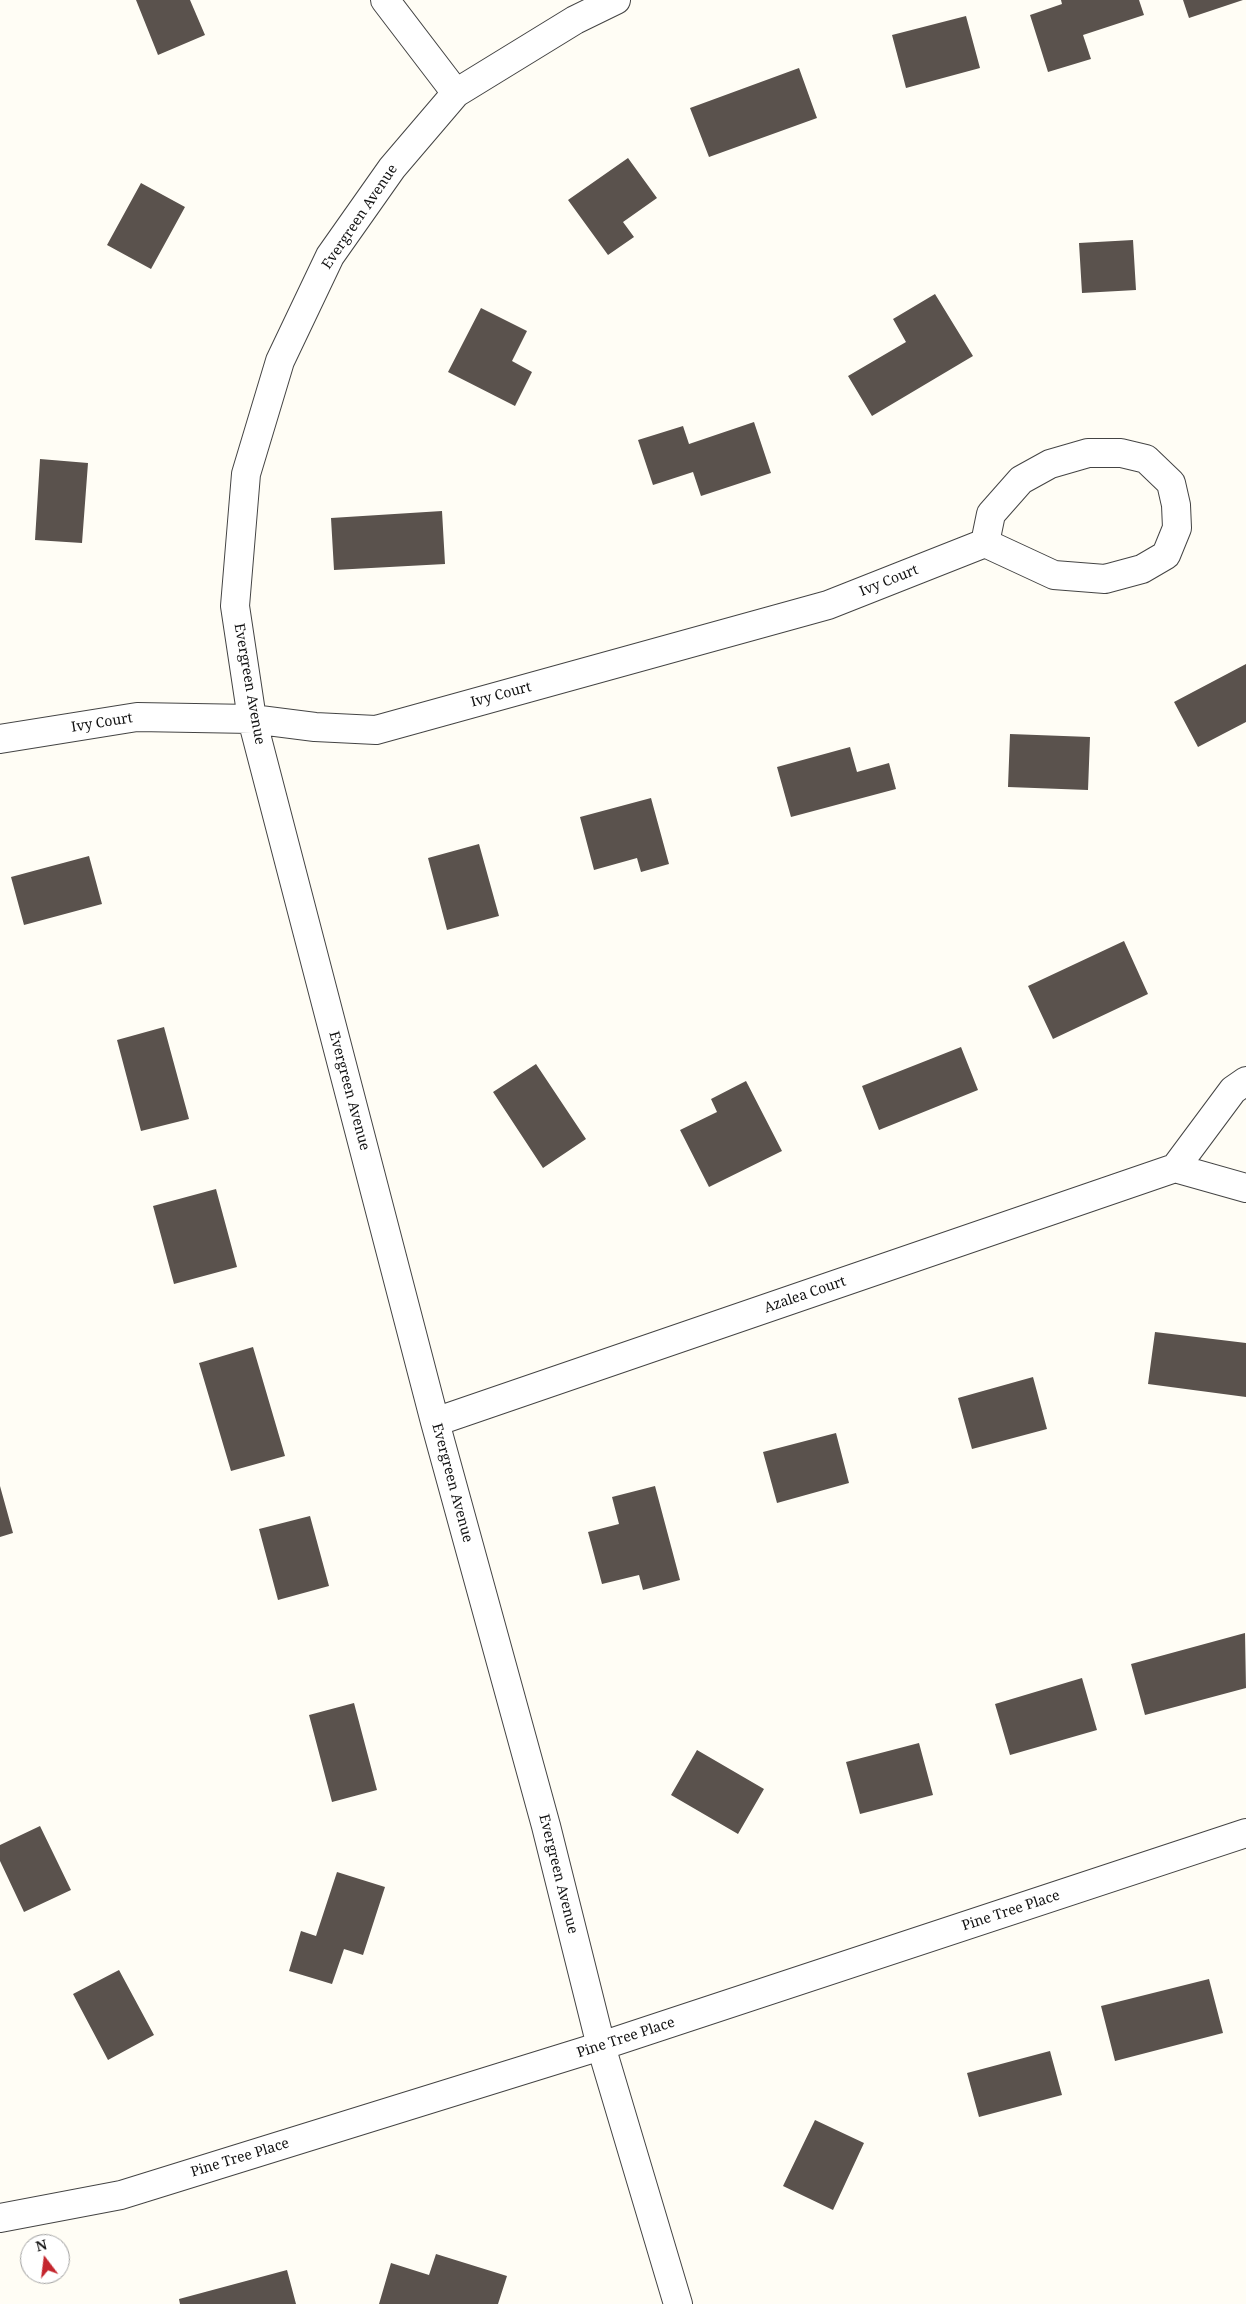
<!DOCTYPE html>
<style>
body{margin:0}
#map{position:relative;width:1246px;height:2304px;overflow:hidden;background:#fffdf5;font-family:"Noto Serif",serif}
canvas{display:block}
.north{position:absolute;left:20px;top:2234px;width:50px;height:50px;box-sizing:border-box;background:#fff;border:1px solid #a0a0a0;border-radius:50%;rotate:345deg;font-size:14px;font-weight:700;line-height:20px;text-align:center;color:#111}
.north::after{content:'';display:block;margin:auto;width:18px;height:22px;background:#c4262e;clip-path:polygon(50% 0,100% 100%,50% 72%,0 100%)}
</style>
<div id="map">
<canvas width="1246" height="2304"></canvas>
<div class="north">N</div>
</div>
<script>
const context = document.querySelector('canvas').getContext('2d');
context.lineJoin = 'round';
function fillPath(path, color) { context.fillStyle = color; context.fill(path, 'evenodd'); }
const toPath = rows => new Path2D(rows.map(r => 'M' + r).join(''));
function stroke(path, color, width, dash) { context.strokeStyle = color; context.lineWidth = width; context.lineCap = dash ? 'butt' : 'round'; context.setLineDash(dash || []); context.stroke(path); }
function drawText(font, color, halo, rows, align = 'center') {
  context.font = font + ' "Noto Serif",serif'; context.lineWidth = 5; context.setLineDash([]); context.textBaseline = 'middle'; context.strokeStyle = halo; context.fillStyle = color; for (const [text, x, y, turn = 0] of rows) {
    context.save(); context.translate(x, y); context.rotate((+turn || 0) * Math.PI / 180); context.textAlign = isNaN(turn) ? turn : align; if (halo) context.strokeText(text, 0, 0); context.fillText(text, 0, 0); context.restore();
  }
}
fillPath(toPath([
 [136,0,190,0,205,35,158,55],
 [1061,0,1139,0,1144,15,1083,35,1091,59,1048,72,1030,15,1062,4],
 [1183,0,1243,0,1189,18],
 [966,16,980,68,906,88,892,35],
 [799,68,817,118,709,157,690,108],
 [628,158,657,198,623,222,634,237,608,255,568,200],
 [141,183,185,207,151,269,107,245],
 [1133,240,1136,290,1082,293,1079,243],
 [935,294,973,356,872,416,848,376,906,342,893,319],
 [481,308,527,331,512,361,532,372,515,406,448,372],
 [754,422,771,473,701,496,693,472,653,485,638,440,683,426,689,444],
 [40,459,88,463,82,543,35,540],
 [442,511,445,564,334,570,331,518],
 [1246,664,1246,722,1198,747,1174,702],
 [1010,734,1090,737,1088,790,1008,787],
 [850,747,857,772,889,763,896,789,791,817,777,767],
 [651,798,669,864,641,872,637,858,594,870,580,817],
 [479,844,499,916,447,930,428,858],
 [89,856,102,904,24,925,11,877],
 [1124,941,1148,994,1053,1039,1028,986],
 [164,1027,189,1119,141,1131,117,1040],
 [961,1047,978,1090,879,1130,862,1086],
 [536,1064,586,1139,543,1168,493,1092],
 [746,1081,782,1151,709,1187,680,1130,717,1112,711,1099],
 [216,1189,237,1267,174,1284,153,1206],
 [1155,1332,1246,1343,1246,1397,1148,1384],
 [253,1347,285,1456,231,1471,199,1363],
 [1033,1377,1047,1429,972,1449,958,1398],
 [836,1433,849,1483,777,1503,763,1452],
 [0,1486,13,1533,0,1537],
 [655,1486,680,1580,643,1590,639,1575,602,1584,588,1532,619,1524,612,1497],
 [310,1516,329,1586,278,1600,259,1529],
 [1245,1633,1246,1688,1145,1715,1131,1664],
 [1082,1678,1097,1730,1010,1755,995,1704],
 [354,1703,377,1790,332,1802,309,1715],
 [919,1743,933,1795,860,1814,846,1762],
 [697,1750,764,1789,738,1834,671,1795],
 [40,1826,71,1890,24,1912,0,1861,0,1845],
 [337,1872,385,1887,363,1955,344,1949,332,1984,289,1971,301,1931,316,1936],
 [119,1970,154,2035,108,2060,73,1994],
 [1209,1979,1223,2033,1115,2061,1101,2006],
 [1050,2051,1062,2095,979,2117,967,2073],
 [815,2120,864,2143,833,2210,783,2186],
 [436,2254,507,2276,498,2304,379,2304,391,2263,429,2275],
 [287,2270,296,2304,180,2304,179,2299]
]), '#5a524d');
const minor = toPath([
 [385,0,456,93],
 [616,0,575,20,456,93,392,168,330,256,280,361,246,474,235,606,252,719,435,1422,546,1826,601,2046,678,2304],
 [1088,453,1121,453,1146,459,1171,483,1176,505,1177,528,1166,555,1142,569,1105,579,1054,575,985,543,991,514,1021,480,1050,464,1088,453],
 [0,739,137,717,252,719,315,727,376,730,828,605,985,543],
 [1246,1081,1233,1090,1175,1168,1246,1188],
 [435,1422,1175,1168],
 [0,2218,121,2195,601,2046,1246,1833]
]);
stroke(minor, '#444', 30);
stroke(minor, '#fff', 28);
drawText('14px', '#111', '#fff', [
 ["Evergreen Avenue",360,217,-56],
 ["Ivy Court",889,581,-22],
 ["Evergreen Avenue",249,684,80],
 ["Ivy Court",501,695,-15],
 ["Ivy Court",102,723,-9],
 ["Evergreen Avenue",349,1091,75],
 ["Azalea Court",805,1295,-19],
 ["Evergreen Avenue",452,1483,75],
 ["Evergreen Avenue",558,1874,76],
 ["Pine Tree Place",1011,1911,-18],
 ["Pine Tree Place",626,2038,-18],
 ["Pine Tree Place",240,2158,-17]
]);
</script>
